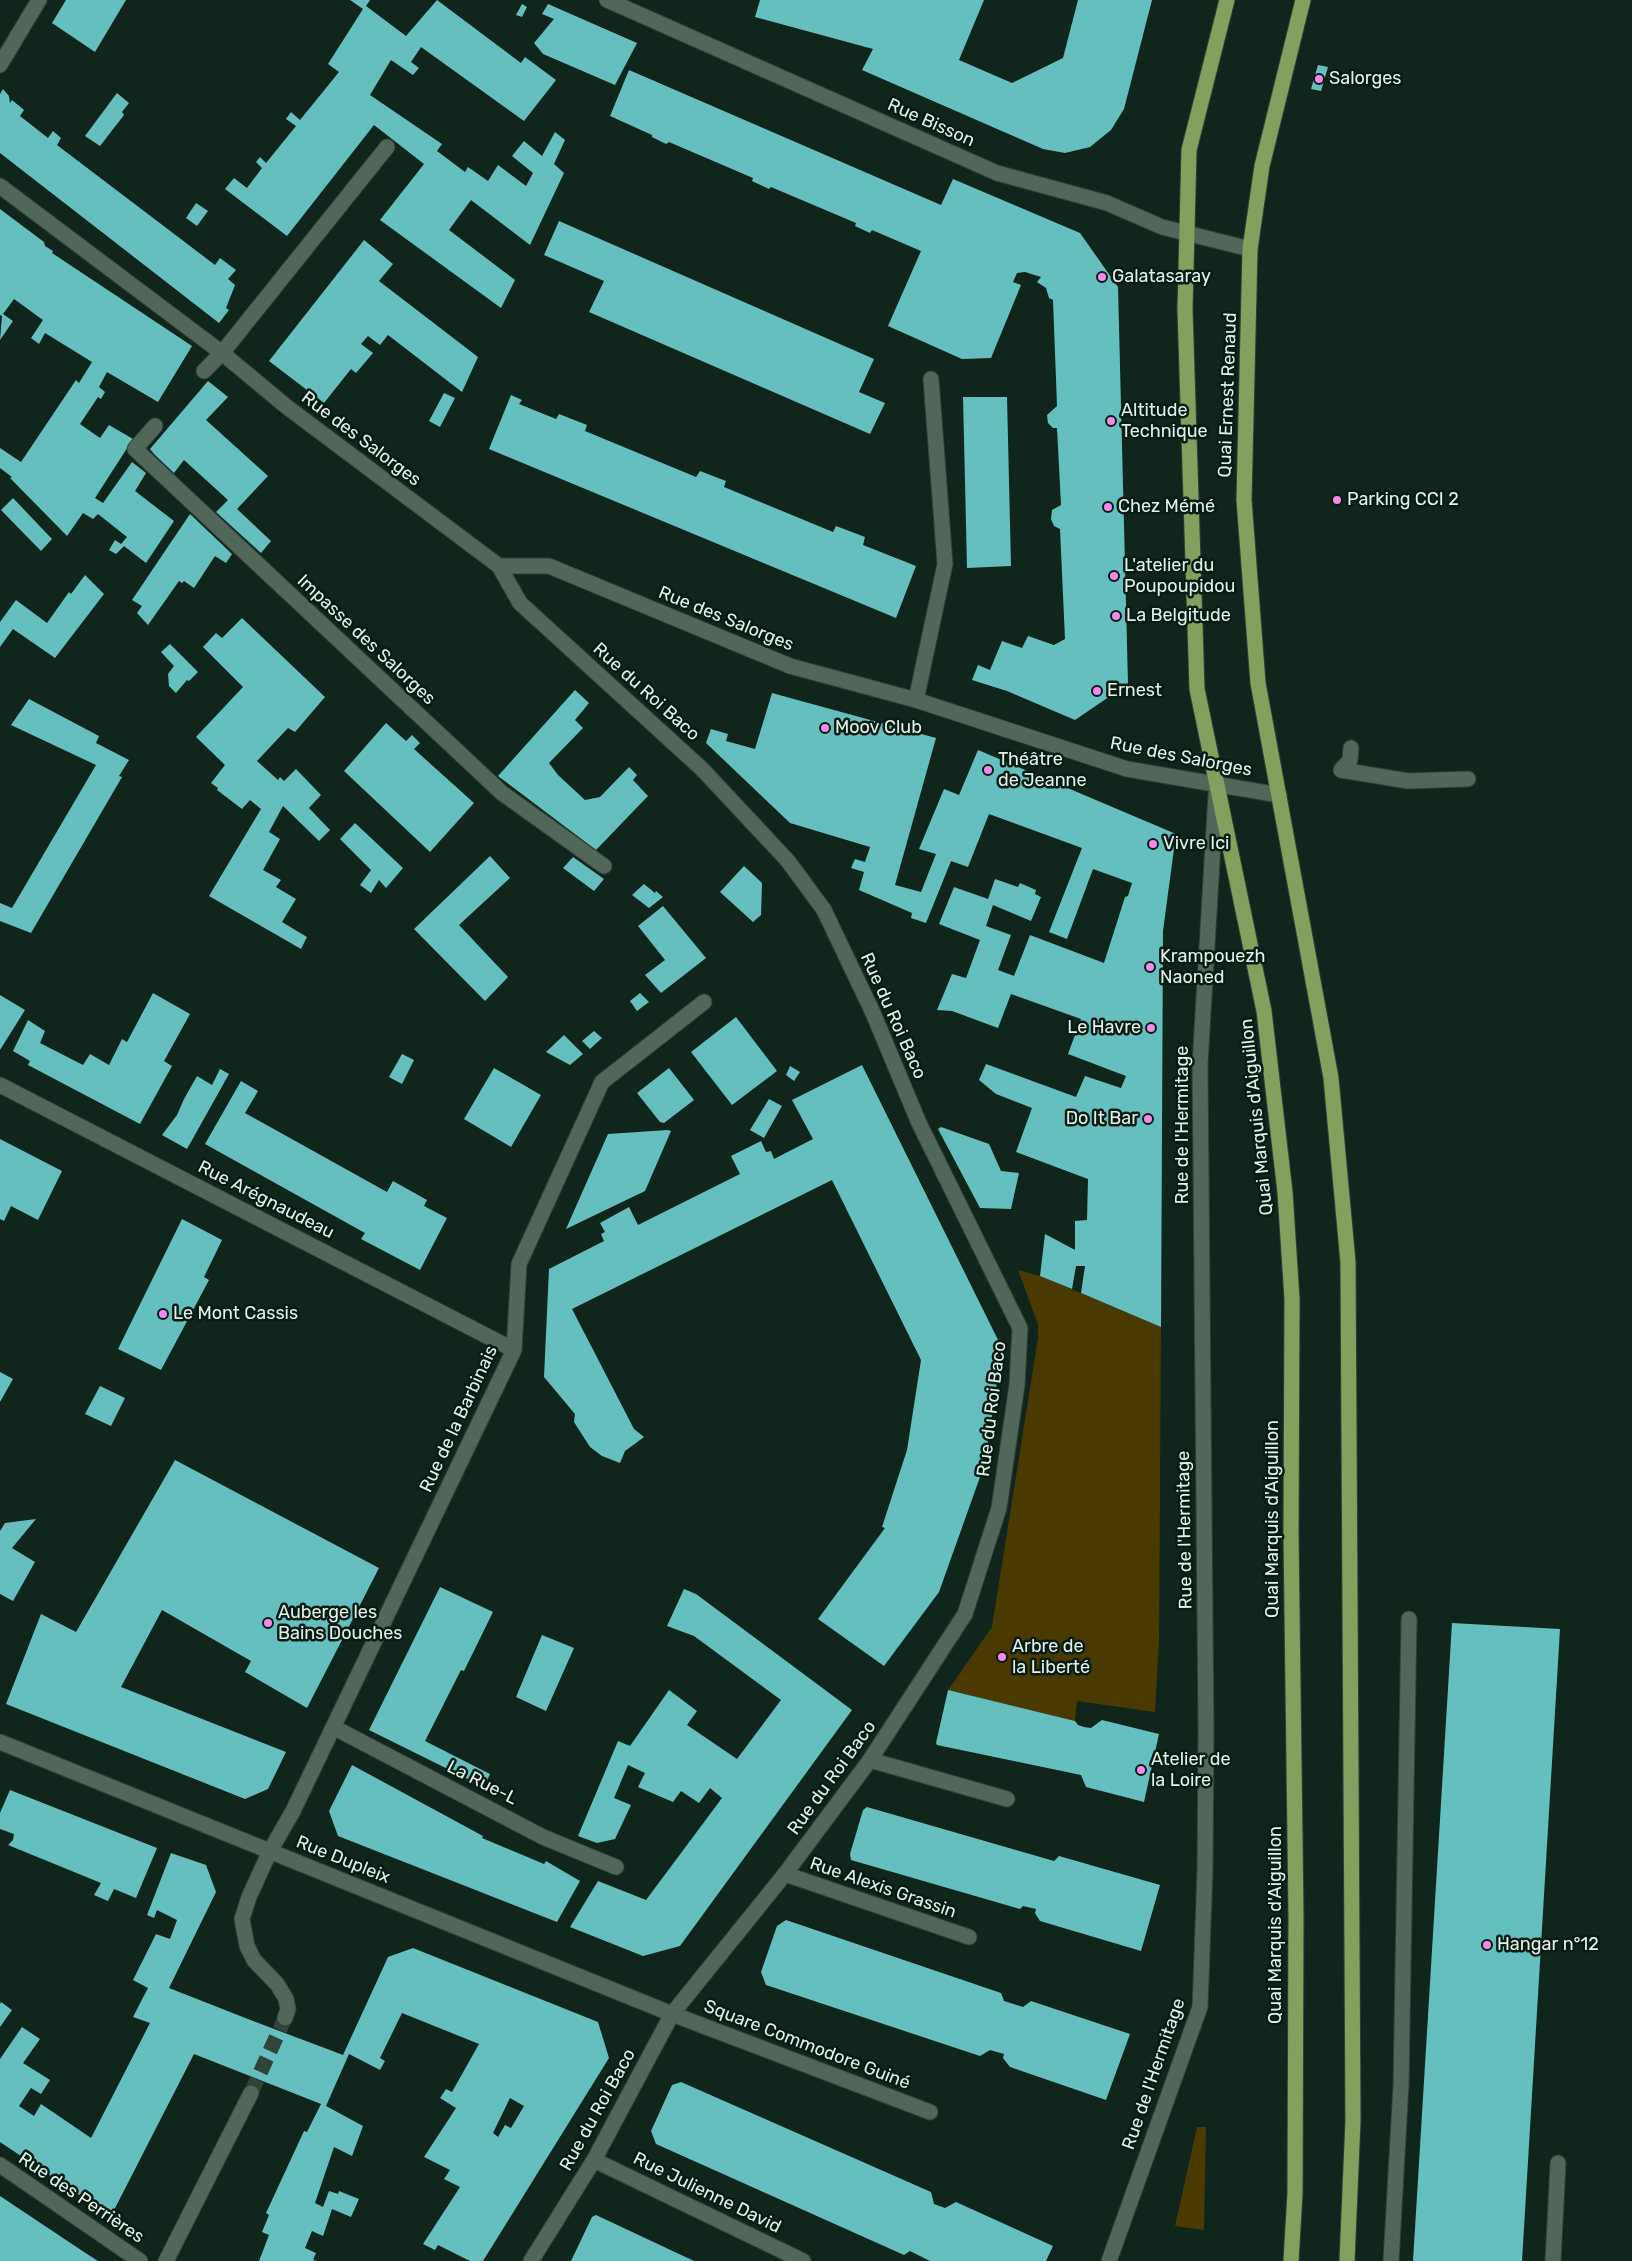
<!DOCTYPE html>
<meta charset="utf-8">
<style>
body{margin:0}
canvas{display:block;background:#10251b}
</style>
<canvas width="1632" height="2261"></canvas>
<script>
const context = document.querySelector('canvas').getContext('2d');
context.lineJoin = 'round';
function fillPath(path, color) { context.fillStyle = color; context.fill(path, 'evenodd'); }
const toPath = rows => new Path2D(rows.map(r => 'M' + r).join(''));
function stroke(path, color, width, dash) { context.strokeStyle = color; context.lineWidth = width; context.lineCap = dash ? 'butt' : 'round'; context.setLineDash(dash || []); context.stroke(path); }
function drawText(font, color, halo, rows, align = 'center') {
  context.font = font + ' Rubik,sans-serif'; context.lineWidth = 5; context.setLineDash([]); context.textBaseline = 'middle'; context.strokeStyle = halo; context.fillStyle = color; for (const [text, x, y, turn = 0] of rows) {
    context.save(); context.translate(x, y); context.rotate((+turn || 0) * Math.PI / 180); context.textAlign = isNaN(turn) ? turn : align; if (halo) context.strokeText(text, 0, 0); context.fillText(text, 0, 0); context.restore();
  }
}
fillPath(toPath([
 [1018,1270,1040,1276,1161,1327,1159,1641,1155,1712,1077,1701,1075,1721,948,1690,992,1627,1038,1338,1038,1324],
 [1197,2127,1206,2127,1204,2230,1175,2226]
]), '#4a3a00');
fillPath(toPath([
 [66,0,126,0,95,52,52,23],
 [350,0,370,0,366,6,406,36,437,0,521,63,525,57,556,80,524,121,421,47,411,62,419,68,413,75,391,60,370,95,442,144,437,151,465,172,468,167,488,181,498,165,526,186,533,173,512,156,524,141,542,156,555,132,565,140,554,164,564,173,530,245,471,200,449,230,515,280,501,308,380,220,424,164,374,125,287,236,225,189,234,178,247,188,262,168,256,162,260,157,266,163,296,126,286,119,291,112,300,120,339,72,328,64,363,9],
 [760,0,984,0,959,60,1012,83,1063,58,1078,0,1152,0,1124,109,1111,130,1090,147,1065,153,1043,149,862,70,873,49,755,17],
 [522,4,527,7,522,17,516,15],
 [548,4,637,43,615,85,543,54,534,43,554,19,542,14],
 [1318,65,1328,67,1321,91,1311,89],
 [629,70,941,205,953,179,1080,233,1118,287,1128,684,1075,720,1007,691,972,680,978,665,990,670,1002,641,1022,648,1028,636,1054,645,1065,639,1060,529,1054,526,1051,519,1052,510,1061,505,1057,428,1053,428,1048,423,1047,415,1057,406,1053,300,1049,298,1046,288,1037,282,1041,277,1025,272,1017,273,1013,282,1021,285,991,358,962,359,888,326,921,251,872,230,870,233,855,226,856,223,771,187,769,189,752,181,753,178,669,142,666,144,652,137,652,135,610,116],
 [3,89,9,96,10,103,12,100,24,110,20,116,48,138,53,131,61,138,57,145,215,265,220,258,236,270,228,279,235,285,226,308,229,310,219,323,0,153,0,94],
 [117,93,129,103,122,112,124,115,100,146,85,136],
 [196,203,208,211,197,226,186,218],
 [0,209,44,242,45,246,53,251,52,253,192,346,158,402,107,372,99,387,105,392,101,399,98,397,80,424,100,438,109,425,133,439,95,498,103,503,132,462,146,473,135,491,174,521,146,563,124,546,116,554,109,550,115,540,121,544,127,537,98,514,93,519,83,513,67,536,10,478,12,477,0,468,0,448,21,462,76,380,79,383,92,362,45,333,39,344,31,338,43,320,14,299,3,314,13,321,0,340,2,316,0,315],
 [559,221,874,359,859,392,885,403,870,434,589,312,604,281,544,255],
 [364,240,393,264,379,281,478,357,462,392,388,335,380,345,368,336,361,344,373,353,356,373,351,369,324,403,269,361],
 [208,381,228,397,206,420,268,476,237,509,271,541,261,553,216,512,228,500,184,460,174,473,154,454,150,449],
 [444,393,455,398,440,427,429,421],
 [511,395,522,400,519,404,556,419,559,414,587,425,585,431,696,477,700,471,726,481,724,487,833,532,836,526,865,537,863,545,916,566,896,618,489,449],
 [963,397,1007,397,1011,566,967,568],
 [13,498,52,539,41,551,1,510],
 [190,514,232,554,226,563,215,556,194,588,184,581,182,583,179,581,148,625,137,613,142,606,132,600],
 [85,575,104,594,55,658,13,629,0,647,0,622,16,600,47,623,69,592,71,594],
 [242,618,325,697,295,732,288,728,257,761,278,780,280,777,284,781,296,769,321,795,309,808,330,830,319,841,283,806,269,832,280,839,263,870,281,880,276,887,296,899,282,922,307,937,301,949,209,896,261,809,250,800,242,809,217,790,218,788,211,783,225,765,196,737,243,687,203,647,216,633,222,638],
 [170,644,198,672,189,681,187,680,176,693,169,686,168,674,174,666,161,652],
 [575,690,589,703,575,720,583,728,549,763,558,775,585,800,600,797,629,767,637,775,633,780,648,796,596,850,498,776],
 [772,693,936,738,895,885,921,892,936,854,919,849,944,789,959,795,978,750,1176,834,1163,931,1161,1327,1081,1293,1085,1266,1076,1266,1072,1289,1040,1276,1045,1234,1075,1250,1075,1221,1087,1220,1088,1179,1016,1152,1032,1108,996,1094,979,1080,986,1064,1076,1097,1085,1076,1121,1088,1126,1076,1068,1054,1081,1019,1011,994,998,1028,952,1011,937,1010,952,974,966,978,980,940,939,924,954,887,988,899,995,879,1018,887,1020,883,1036,890,1035,894,1041,897,1031,921,993,905,986,926,1011,935,998,970,1014,976,1030,935,1104,963,1125,897,1128,896,1132,883,1093,869,1067,939,1049,932,1082,848,989,814,968,867,951,861,926,923,911,918,912,913,859,890,864,872,851,868,855,859,865,862,870,847,790,823,706,743,711,729,728,734,726,741,755,749],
 [29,699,99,736,96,743,129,760,119,776,122,777,31,933,0,921,0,903,12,908,96,765,11,725],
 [386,723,406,741,412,735,420,743,414,749,474,803,430,852,344,771],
 [355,823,403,868,386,888,379,880,371,893,360,885,371,870,340,839],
 [490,856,510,878,459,925,508,977,485,1001,414,929],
 [573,857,604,879,594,891,563,868],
 [744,866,762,883,761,915,753,922,720,892],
 [644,884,655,893,656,891,663,897,649,908,632,895],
 [663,906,706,958,661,993,645,975,665,960,638,926],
 [153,993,190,1014,164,1061,172,1066,140,1124,28,1065,30,1061,13,1051,28,1020,45,1031,40,1043,83,1065,90,1054,109,1065,122,1039,127,1042],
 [640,993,649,1002,637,1011,630,1001],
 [0,995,25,1010,0,1050],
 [736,1017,777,1071,732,1105,691,1052],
 [594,1031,602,1038,590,1049,582,1041],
 [564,1035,583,1054,570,1065,546,1052],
 [402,1054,414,1060,402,1084,389,1077],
 [862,1065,1002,1348,985,1463,939,1592,884,1666,818,1619,885,1528,882,1527,907,1450,921,1360,832,1180,572,1309,634,1429,644,1437,625,1451,620,1463,602,1456,590,1447,574,1422,575,1414,544,1377,549,1269,604,1241,601,1234,605,1232,600,1223,629,1207,638,1225,740,1174,731,1156,761,1141,766,1152,771,1151,774,1159,813,1139,792,1100],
 [790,1066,800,1072,794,1081,786,1075],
 [494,1068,541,1095,511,1147,464,1119],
 [669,1068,694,1100,664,1123,660,1122,637,1093],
 [220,1069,229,1074,187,1149,162,1135,177,1115,184,1099,197,1076,212,1085],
 [241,1081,258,1091,245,1113,387,1192,393,1181,427,1200,424,1206,447,1218,420,1270,361,1239,365,1233,205,1144],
 [769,1099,782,1106,764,1138,750,1130],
 [941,1127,989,1144,1001,1171,1019,1173,1011,1209,980,1208,938,1129],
 [668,1130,671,1131,645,1191,566,1229,608,1134],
 [0,1139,62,1171,38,1220,11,1206,4,1221,0,1219],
 [182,1219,222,1240,204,1277,209,1280,161,1370,118,1349],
 [0,1372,13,1379,0,1402],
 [100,1386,125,1398,111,1426,85,1414],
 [175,1460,379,1568,307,1708,245,1672,251,1661,162,1610,121,1687,286,1752,268,1789,245,1799,6,1704,41,1614,76,1632],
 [36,1519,12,1548,35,1562,13,1601,0,1594,0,1531,5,1523],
 [440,1587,493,1612,464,1671,461,1670,425,1741,490,1774,484,1787,369,1730],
 [684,1589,696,1594,852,1710,680,1946,643,1956,570,1927,598,1881,646,1900,722,1798,710,1788,699,1803,681,1791,673,1802,638,1787,645,1773,628,1765,614,1798,631,1805,615,1839,597,1843,578,1836,618,1741,630,1746,669,1690,697,1711,687,1725,737,1759,781,1700,694,1636,667,1626],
 [1452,1623,1560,1629,1522,2261,1413,2261],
 [542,1635,574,1648,546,1711,516,1697],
 [948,1690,1075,1721,1078,1725,1084,1727,1091,1728,1102,1720,1159,1734,1144,1802,1086,1787,1081,1775,937,1745,936,1743],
 [352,1765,483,1836,482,1838,544,1864,546,1861,580,1881,557,1922,338,1836,329,1811],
 [10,1790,157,1848,136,1898,114,1889,108,1901,94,1895,101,1883,8,1845,13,1840,14,1834,0,1829,0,1813],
 [867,1807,1054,1861,1059,1856,1160,1885,1141,1951,1040,1921,1035,1913,1036,1909,1023,1906,1020,1909,851,1860,850,1854,863,1810],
 [171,1853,206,1865,216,1892,169,1988,253,2021,343,2055,388,1957,413,1948,598,2022,609,2058,483,2261,470,2261,438,2245,435,2250,423,2244,460,2187,444,2179,450,2170,424,2157,456,2108,440,2098,446,2089,452,2092,479,2044,402,2013,380,2058,385,2061,380,2070,349,2054,326,2106,363,2126,352,2156,334,2147,315,2203,323,2207,329,2191,338,2194,339,2191,359,2199,351,2217,332,2209,323,2236,312,2231,305,2248,316,2253,313,2260,317,2261,259,2261,269,2235,262,2232,269,2215,266,2213,304,2131,307,2132,321,2104,194,2054,111,2216,0,2142,0,2059,22,2027,40,2039,23,2063,50,2080,41,2094,31,2088,19,2106,34,2116,41,2104,91,2138,150,2023,133,2017,148,1988,133,1980,156,1934,170,1939,177,1920,157,1910,154,1918,147,1915],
 [510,2098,524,2106,511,2128,505,2125,498,2137,493,2133],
 [786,1920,1001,1993,1004,2001,1023,2007,1031,2001,1130,2034,1106,2100,1010,2067,1003,2058,1004,2054,990,2050,980,2056,766,1985,761,1972,777,1926],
 [1,2002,12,2010,0,2027,0,2004],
 [681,2082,931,2192,934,2204,945,2208,956,2202,1053,2246,1046,2261,930,2261,910,2251,904,2255,656,2144,651,2131,672,2085],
 [0,2196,84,2252,98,2261,0,2261],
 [596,2215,694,2261,571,2261,592,2217]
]), '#64bfbe');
stroke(toPath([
 [251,2093,285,2018]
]), '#30443a', 15, [15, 8]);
const lane = toPath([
 [222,353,387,147],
 [916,700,945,564,931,379],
 [1351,748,1350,760,1341,770,1408,781,1468,779],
 [333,1727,543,1837,616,1867],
 [870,1760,1007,1799],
 [785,1874,969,1937],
 [672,2014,930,2112],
 [594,2160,803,2261],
 [1391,2261,1401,2085,1409,1619],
 [1553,2261,1558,2163]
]);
const street = toPath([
 [607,0,997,173,1107,203,1162,227,1250,249],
 [0,65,39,0],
 [0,186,222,353,287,407,499,566,549,566,790,666,916,700,1127,769,1279,795],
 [204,371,222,353],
 [155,426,135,449,502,793,604,866],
 [499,566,520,603,702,769,788,861,824,910,873,1013,919,1123,1020,1328,1017,1385,999,1508,965,1614,870,1760,785,1874,672,2014,594,2160,531,2261],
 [0,1085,514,1350],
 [0,1742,672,2014],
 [285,2018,288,2009,286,1999,277,1984,254,1960,247,1946,242,1919,249,1897,270,1851,293,1811,514,1350,519,1264,602,1082,704,1002],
 [0,2165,140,2261],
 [166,2261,251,2093],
 [1109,2261,1200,2007,1205,1871,1206,1730,1200,1064,1216,794]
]);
const primary = toPath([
 [1227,0,1189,150,1185,309,1197,689,1264,1011,1285,1192,1292,1299,1291,1535,1296,1916,1295,2193,1291,2261],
 [1303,0,1262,166,1250,249,1244,500,1258,683,1331,1078,1348,1262,1353,2120,1347,2261]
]);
stroke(lane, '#324038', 17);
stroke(street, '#324038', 17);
stroke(primary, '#324038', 17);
stroke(lane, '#50675a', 15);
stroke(street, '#50675a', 15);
stroke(primary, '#82a15f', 15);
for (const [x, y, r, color] of [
 [1319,79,5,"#f888ea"],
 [1102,277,5,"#f888ea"],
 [1111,421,5,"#f888ea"],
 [1337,500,5,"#f888ea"],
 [1108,507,5,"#f888ea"],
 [1114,576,5,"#f888ea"],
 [1116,616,5,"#f888ea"],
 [1097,691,5,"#f888ea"],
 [825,728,5,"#f888ea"],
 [988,770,5,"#f888ea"],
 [1153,844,5,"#f888ea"],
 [1150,967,5,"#f888ea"],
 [1151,1028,5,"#f888ea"],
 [1148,1119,5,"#f888ea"],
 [163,1314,5,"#f888ea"],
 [268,1623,5,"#f888ea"],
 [1002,1657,5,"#f888ea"],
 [1141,1770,5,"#f888ea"],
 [1487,1945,5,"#f888ea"]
]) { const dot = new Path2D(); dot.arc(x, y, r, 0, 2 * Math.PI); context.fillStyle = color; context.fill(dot); stroke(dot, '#071c12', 2); }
drawText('18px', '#e4f1ea', '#071c12', [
 ["Salorges",1329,79],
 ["Galatasaray",1112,277],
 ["Altitude",1121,411],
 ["Technique",1121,432],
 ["Parking CCI 2",1347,500],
 ["Chez Mémé",1118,507],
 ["L'atelier du",1124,566],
 ["Poupoupidou",1124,587],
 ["La Belgitude",1126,616],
 ["Ernest",1107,691],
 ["Moov Club",835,728],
 ["Théâtre",998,760],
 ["de Jeanne",998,781],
 ["Vivre Ici",1163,844],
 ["Krampouezh",1160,957],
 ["Naoned",1160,978],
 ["Le Havre",1141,1028,"right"],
 ["Do It Bar",1138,1119,"right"],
 ["Le Mont Cassis",173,1314],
 ["Auberge les",278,1613],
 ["Bains Douches",278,1634],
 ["Arbre de",1012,1647],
 ["la Liberté",1012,1668],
 ["Atelier de",1151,1760],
 ["la Loire",1151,1781],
 ["Hangar n°12",1497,1945]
], 'left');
drawText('18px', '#e4f1ea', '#071c12', [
 ["Rue Bisson",931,123,24],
 ["Quai Ernest Renaud",1228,395,-88],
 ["Rue des Salorges",361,439,37],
 ["Rue des Salorges",726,619,22],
 ["Impasse des Salorges",366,640,43],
 ["Rue du Roi Baco",646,692,42],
 ["Rue des Salorges",1181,757,11],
 ["Rue du Roi Baco",893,1016,66],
 ["Quai Marquis d'Aiguillon",1257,1117,-96],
 ["Rue de l'Hermitage",1183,1125,-90],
 ["Rue Arégnaudeau",266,1200,27],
 ["Rue du Roi Baco",992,1409,-83],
 ["Rue de la Barbinais",459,1419,-65],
 ["Quai Marquis d'Aiguillon",1273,1519,-90],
 ["Rue de l'Hermitage",1185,1530,-91],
 ["Rue du Roi Baco",832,1778,-54],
 ["La Rue-L",482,1783,27],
 ["Rue Dupleix",343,1860,22],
 ["Rue Alexis Grassin",883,1888,19],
 ["Quai Marquis d'Aiguillon",1276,1925,-90],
 ["Square Commodore Guiné",807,2045,21],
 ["Rue de l'Hermitage",1154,2074,-71],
 ["Rue du Roi Baco",598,2110,-61],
 ["Rue Julienne David",707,2193,26],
 ["Rue des Perrières",81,2198,34]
]);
</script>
